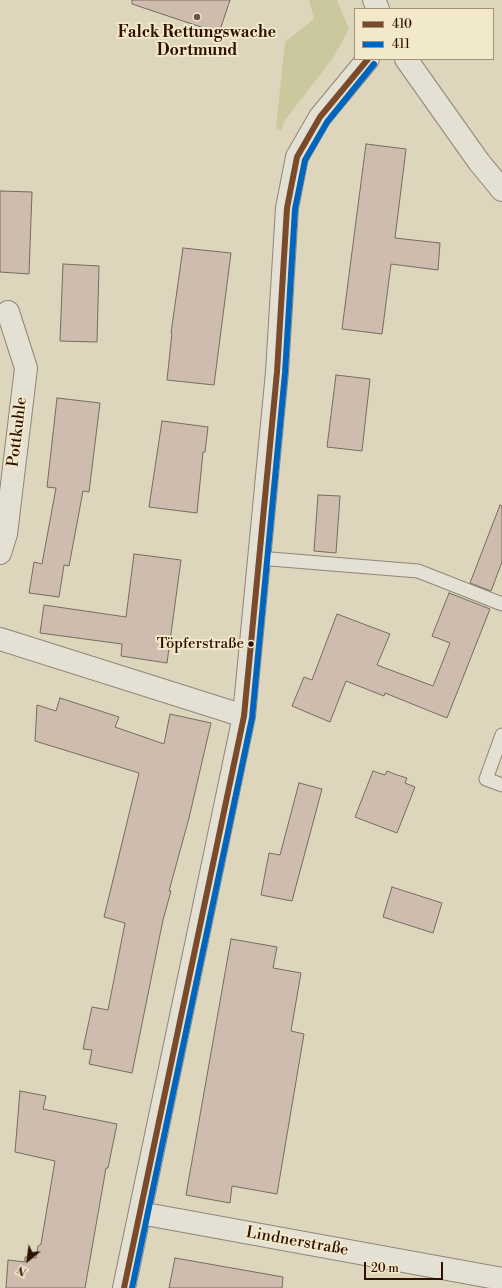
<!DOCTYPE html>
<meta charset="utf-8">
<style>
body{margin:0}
#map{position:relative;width:502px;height:1288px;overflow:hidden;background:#ddd5bc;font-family:"Libre Bodoni",serif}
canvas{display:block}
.legend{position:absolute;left:354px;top:8px;width:140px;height:52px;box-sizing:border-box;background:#f2e8ca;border:1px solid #a4927a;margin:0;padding:5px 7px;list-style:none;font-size:12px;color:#2f1003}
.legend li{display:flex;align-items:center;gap:8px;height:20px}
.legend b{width:20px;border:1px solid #a4927a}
.north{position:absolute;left:8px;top:1240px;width:40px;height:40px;-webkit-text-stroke:3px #f2e8ca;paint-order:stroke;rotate:209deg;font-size:11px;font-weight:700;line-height:16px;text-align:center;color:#2f1003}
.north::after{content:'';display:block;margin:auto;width:14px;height:18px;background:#2f1003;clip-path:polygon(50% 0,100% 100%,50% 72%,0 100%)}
.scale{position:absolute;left:364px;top:1262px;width:79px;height:18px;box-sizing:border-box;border:2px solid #2f1003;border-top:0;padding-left:5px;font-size:12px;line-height:14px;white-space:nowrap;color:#2f1003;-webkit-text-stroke:3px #f2e8ca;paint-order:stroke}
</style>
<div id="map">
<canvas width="502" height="1288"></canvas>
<ul class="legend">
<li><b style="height:5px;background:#7a4b2a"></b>410</li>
<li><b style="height:5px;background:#0065bd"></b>411</li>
</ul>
<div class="north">N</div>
<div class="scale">20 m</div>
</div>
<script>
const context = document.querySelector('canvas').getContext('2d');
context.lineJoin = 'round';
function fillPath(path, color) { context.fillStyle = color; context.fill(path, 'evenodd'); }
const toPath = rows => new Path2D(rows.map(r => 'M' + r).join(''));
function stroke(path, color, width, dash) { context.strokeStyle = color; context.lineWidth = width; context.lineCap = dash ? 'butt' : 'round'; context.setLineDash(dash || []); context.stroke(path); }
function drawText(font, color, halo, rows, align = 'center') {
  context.font = font + ' "Libre Bodoni",serif'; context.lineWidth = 4; context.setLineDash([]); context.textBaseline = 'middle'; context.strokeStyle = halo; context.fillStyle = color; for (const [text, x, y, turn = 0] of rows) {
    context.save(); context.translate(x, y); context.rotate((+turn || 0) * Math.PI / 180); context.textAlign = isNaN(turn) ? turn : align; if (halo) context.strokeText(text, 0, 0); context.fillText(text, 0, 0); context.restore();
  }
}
fillPath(toPath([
 [309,0,337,0,349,29,333,58,285,120,281,130,276,128,285,42,314,19]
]), '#ccc89e');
const building = toPath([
 [132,0,230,0,219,33,132,4,132,0],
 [366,144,406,149,395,238,440,243,438,270,391,264,382,334,342,329,366,144],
 [0,191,32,192,29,274,0,272,0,191],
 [183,248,231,253,214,385,167,380,172,333,171,333,183,248],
 [63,264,99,266,97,342,60,341,63,264],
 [336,375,370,379,362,451,327,447,336,375],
 [57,398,100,403,89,492,83,491,69,566,64,565,59,597,29,593,34,562,42,564,56,488,47,487,57,398],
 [162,421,208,427,205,452,203,452,197,513,149,507,162,421],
 [318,495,340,496,336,553,314,551,318,495],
 [500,505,502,506,502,562,491,591,470,583,500,505],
 [134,554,181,560,167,663,121,656,122,644,40,633,44,605,126,617,134,554],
 [449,593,490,609,447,718,385,693,384,696,346,681,330,722,292,706,304,677,312,680,337,614,390,634,377,665,433,686,450,643,432,636,449,593],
 [60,698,119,717,115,727,164,744,170,714,211,723,189,818,169,891,171,891,163,920,132,1073,89,1064,92,1050,83,1049,92,1007,108,1010,125,923,104,917,139,773,35,741,37,705,56,711,60,698],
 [373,771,385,775,387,771,397,775,407,778,405,783,415,787,397,833,355,817,373,771],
 [299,783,322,789,292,901,261,895,269,853,280,855,299,783],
 [392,887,442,903,433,933,383,917,392,887],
 [231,939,277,947,273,968,301,973,291,1031,304,1034,277,1194,232,1186,230,1203,186,1195,231,939],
 [20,1091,46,1096,43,1109,117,1124,108,1168,106,1168,85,1288,6,1288,8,1260,25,1262,25,1257,36,1258,38,1246,41,1244,55,1161,15,1152,20,1091],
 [175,1258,283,1277,282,1288,169,1288,175,1258]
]);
fillPath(building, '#cebdae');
stroke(building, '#766c5e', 1);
const service = toPath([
 [258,558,418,571,502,604],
 [502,735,486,779,502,785]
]);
const minor = toPath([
 [0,553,6,534,26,368,8,312],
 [0,639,244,716],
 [140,1213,502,1279],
 [124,1288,244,716,277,372,287,208,297,157,320,117,368,59]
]);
const tertiary = toPath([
 [374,0,378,9],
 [406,59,479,162,502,190]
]);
stroke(service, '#8e8677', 15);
stroke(minor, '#8e8677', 24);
stroke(tertiary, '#8e8677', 24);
stroke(service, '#e4e0d3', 13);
stroke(minor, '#e4e0d3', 22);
stroke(tertiary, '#e4e0d3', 22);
stroke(toPath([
 [124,1288,244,716,277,372,287,208,297,157,320,117,368,59]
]), '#7a4b2a', 6);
stroke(toPath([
 [132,1288,252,718,285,373,295,209,305,160,327,122,374,64]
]), '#0065bd', 6);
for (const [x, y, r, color] of [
 [197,17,4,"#6c5544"],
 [251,644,3.5,"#2f1003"]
]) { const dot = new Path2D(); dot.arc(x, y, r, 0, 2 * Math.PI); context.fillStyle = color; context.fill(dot); stroke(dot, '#f2e8ca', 1.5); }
drawText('15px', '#2f1003', '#f2e8ca', [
 ["Töpferstraße",244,644]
], 'right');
drawText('bold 16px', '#2f1003', '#f2e8ca', [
 ["Falck Rettungswache",197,33],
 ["Dortmund",197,51]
]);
drawText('16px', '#2f1003', '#f2e8ca', [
 ["Pottkuhle",18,432,-83],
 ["Lindnerstraße",297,1242,10]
]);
</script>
